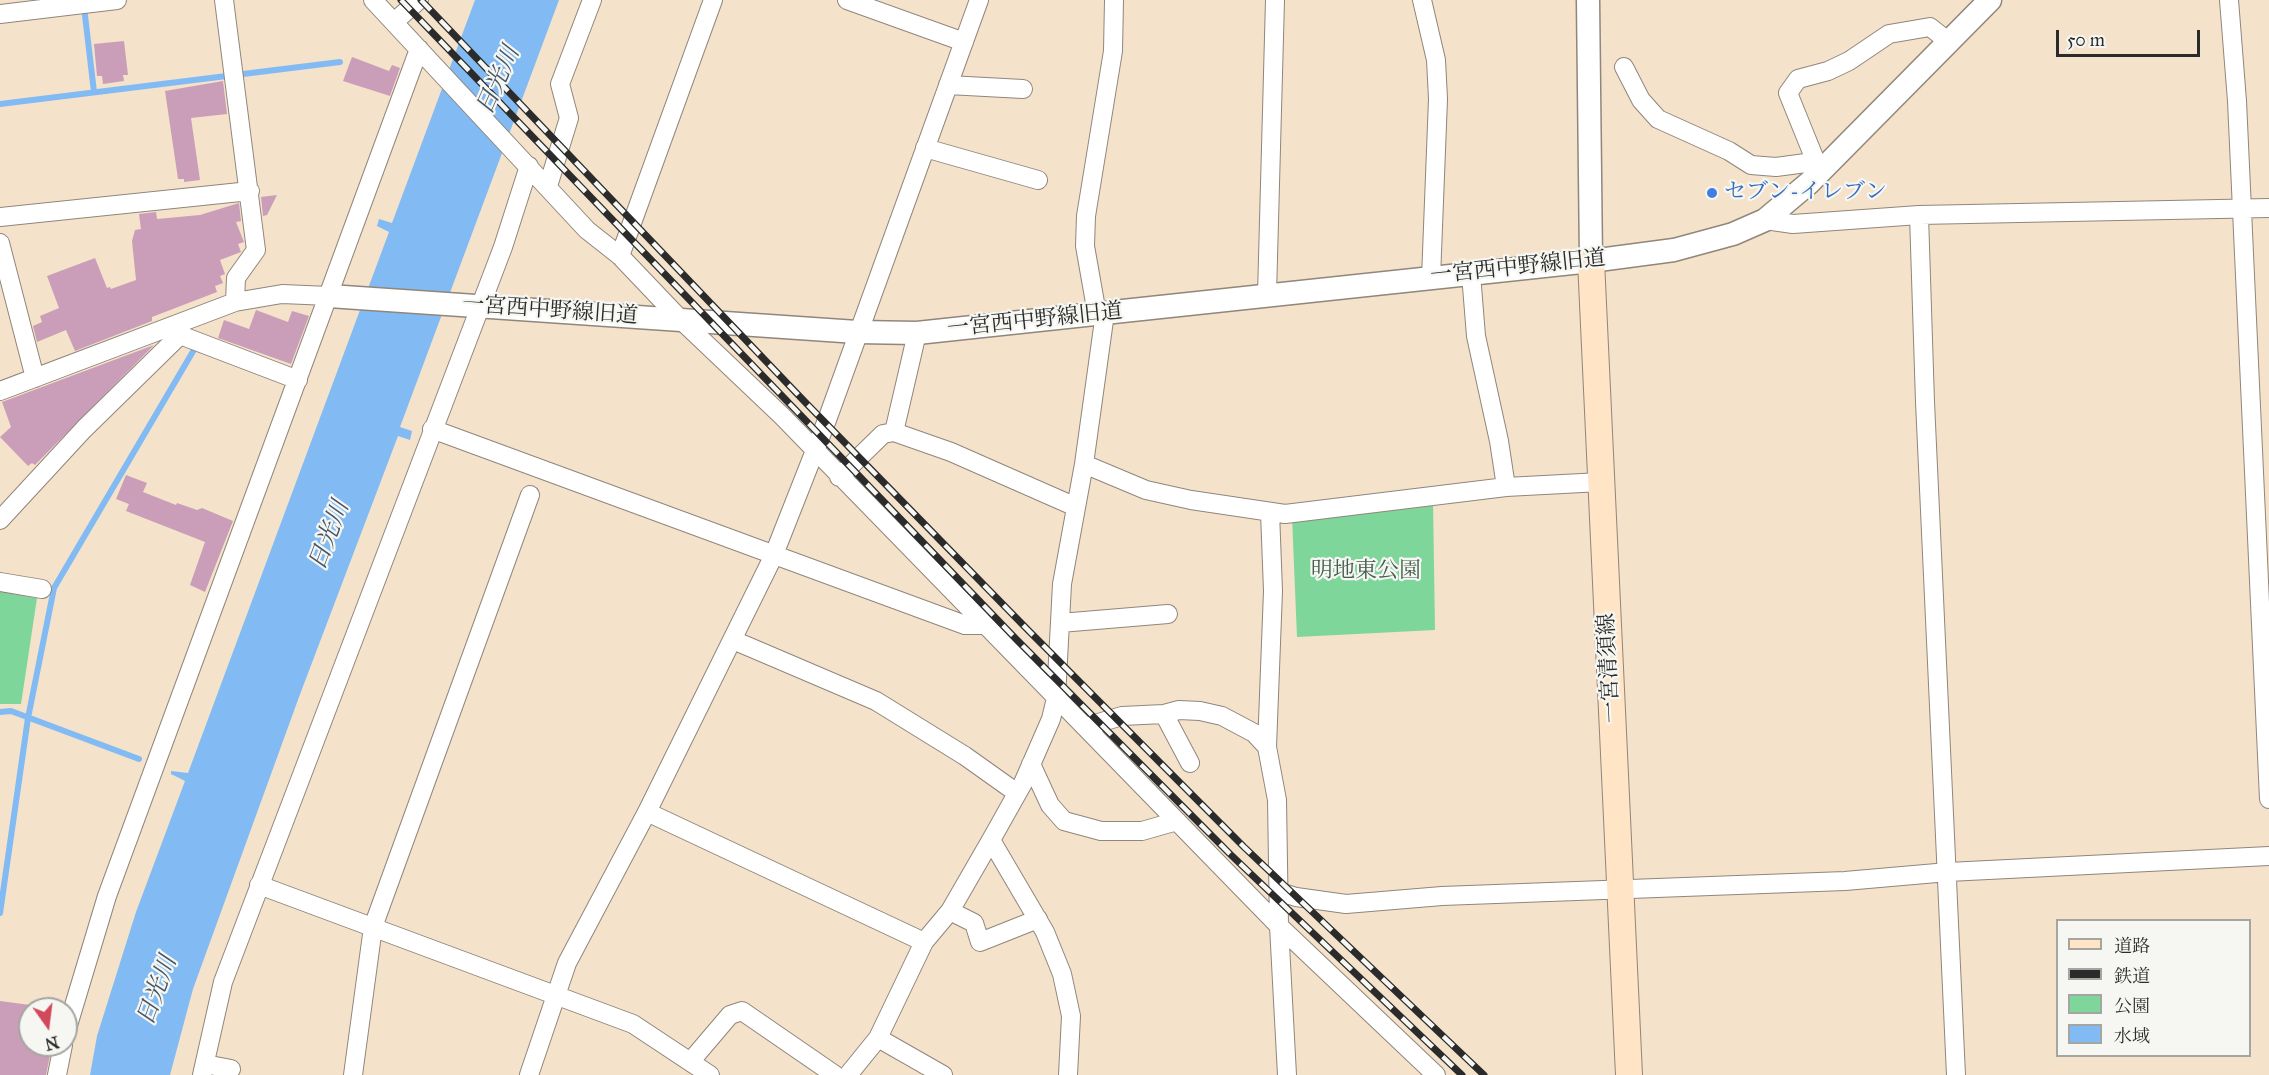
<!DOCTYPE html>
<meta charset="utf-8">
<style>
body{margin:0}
#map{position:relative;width:2269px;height:1075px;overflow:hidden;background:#f4e2cb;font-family:"IM FELL Great Primer","Noto Serif JP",serif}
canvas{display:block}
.legend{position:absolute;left:2056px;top:919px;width:195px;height:138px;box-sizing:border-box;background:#f6f6f2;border:2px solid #a5a5a2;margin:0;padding:8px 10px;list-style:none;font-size:18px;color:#2b2b2b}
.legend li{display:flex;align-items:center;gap:12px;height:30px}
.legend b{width:30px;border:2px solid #a5a5a2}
.north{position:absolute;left:18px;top:997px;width:60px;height:60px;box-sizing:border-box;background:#f6f6f2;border:2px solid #a5a5a2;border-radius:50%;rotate:166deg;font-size:16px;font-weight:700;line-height:24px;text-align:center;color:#2b2b2b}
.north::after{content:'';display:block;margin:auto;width:21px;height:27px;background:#d1495b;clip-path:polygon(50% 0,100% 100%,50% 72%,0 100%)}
.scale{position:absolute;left:2056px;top:30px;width:144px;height:27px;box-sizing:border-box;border:3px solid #2b2b2b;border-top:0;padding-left:8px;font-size:18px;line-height:21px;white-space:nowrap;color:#2b2b2b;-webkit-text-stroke:4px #f6f6f2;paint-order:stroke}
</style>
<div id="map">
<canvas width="2269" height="1075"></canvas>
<ul class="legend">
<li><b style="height:8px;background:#ffe4c6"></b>道路</li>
<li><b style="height:8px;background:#2b2b2b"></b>鉄道</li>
<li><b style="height:16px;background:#7ed69b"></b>公園</li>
<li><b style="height:16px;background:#82bbf3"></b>水域</li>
</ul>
<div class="north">N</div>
<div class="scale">50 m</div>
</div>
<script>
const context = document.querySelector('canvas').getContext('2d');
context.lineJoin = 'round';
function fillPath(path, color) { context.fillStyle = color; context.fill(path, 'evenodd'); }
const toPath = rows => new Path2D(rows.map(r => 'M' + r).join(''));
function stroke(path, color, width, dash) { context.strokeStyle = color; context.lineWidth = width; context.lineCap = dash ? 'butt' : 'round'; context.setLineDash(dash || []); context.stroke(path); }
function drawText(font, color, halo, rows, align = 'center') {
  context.font = font + ' "IM FELL Great Primer","Noto Serif JP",serif'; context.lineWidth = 4.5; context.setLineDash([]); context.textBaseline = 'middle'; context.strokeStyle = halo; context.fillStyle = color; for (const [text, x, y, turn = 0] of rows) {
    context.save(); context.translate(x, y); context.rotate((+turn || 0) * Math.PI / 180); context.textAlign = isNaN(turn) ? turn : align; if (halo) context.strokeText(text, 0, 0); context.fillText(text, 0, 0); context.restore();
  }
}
fillPath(toPath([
 [1433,501,1435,630,1297,637,1292,517],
 [0,592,37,598,21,704,0,704]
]), '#7ed69b');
fillPath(toPath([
 [475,0,559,0,400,427,412,431,410,440,398,436,299,697,193,989,170,1075,90,1075,97,1036,136,912,185,781,171,774,171,771,188,773,389,232,377,226,379,219,392,223]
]), '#82bbf3');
stroke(toPath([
 [84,7,94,92],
 [0,104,340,62],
 [0,712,11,711,139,759],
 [0,913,28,718,54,588,195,348]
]), '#82bbf3', 6);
fillPath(toPath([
 [124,41,128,75,123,75,124,81,103,84,102,76,97,76,94,44],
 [352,57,389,71,392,65,400,68,390,96,343,81],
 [223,81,227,114,191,118,200,180,184,182,184,179,178,179,165,91],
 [277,195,267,215,263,216,261,197],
 [239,203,241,221,236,222,244,242,238,244,241,252,220,260,225,274,220,276,223,283,215,286,217,292,152,317,152,321,75,351,66,330,37,342,33,326,42,322,40,316,59,308,47,276,95,258,107,288,110,287,111,289,136,280,132,241,135,230,141,229,139,214,156,212,157,219,200,215],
 [256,310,288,322,292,311,309,316,291,364,218,338,224,320,249,329],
 [154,345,35,465,32,463,28,466,0,437,11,427,2,402],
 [126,475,147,483,143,492,176,505,177,503,197,510,202,508,233,521,205,592,190,585,205,542,126,511,129,504,116,499],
 [0,1001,30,1005,30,1051,50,1055,46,1075,0,1075]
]), '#ca9eb8');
const minor = toPath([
 [224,0,256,250,236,278,235,302],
 [373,0,587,230,620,256,681,320,782,416,1279,926,1436,1075],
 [847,0,964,42],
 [1422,0,1436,60,1438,99,1431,278],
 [2229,0,2237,101,2269,799],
 [0,14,117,0],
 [394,22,419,0],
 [1624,67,1641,100,1658,119,1729,151,1751,165,1776,167,1806,163,1820,172,1788,93,1798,79,1828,71,1849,61,1889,34,1930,27,1949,42],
 [948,85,1023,89],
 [925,148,1038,180],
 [548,186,569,118,560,84,592,0],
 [1919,215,1925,402,1956,1075],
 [0,217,250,191],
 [1765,220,1793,224,1919,215,2269,208],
 [0,243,35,378],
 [620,256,713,0],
 [1471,274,1476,336,1499,441,1506,487],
 [1267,295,1275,0],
 [1097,314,1085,246,1086,216,1113,51,1114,0],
 [175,326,180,335,298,380],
 [0,391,235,302,282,294,329,296],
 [432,429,965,625,983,625],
 [894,432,951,452,1076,507],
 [1084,464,1146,490,1191,500,1285,514,1506,487,1601,482],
 [839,477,883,434,894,432,917,333],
 [0,520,84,429,180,335],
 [0,582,42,589],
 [1060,623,1168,614],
 [733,640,876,701,965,756,1017,793],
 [1164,714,1190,763],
 [1085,727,1122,716,1164,714,1179,710,1200,711,1222,716,1254,733,1267,747,1277,800,1279,926,1287,1075],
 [1267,747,1273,591,1270,512],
 [1031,764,1050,805,1064,821,1101,831,1142,831,1177,821],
 [647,812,924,942],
 [991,840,1045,932,1062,974,1071,1016,1068,1075],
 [259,885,633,1024,710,1075],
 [1280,892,1296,897,1346,904,1442,896,1845,881,1948,872,2269,856],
 [950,911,974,923,980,942,1038,919],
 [66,1032,107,896,419,49],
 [878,1038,943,1075],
 [690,1062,730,1015,742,1011,835,1075],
 [205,1064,231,1069],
 [57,1075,63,1045],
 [202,1075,223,982,503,247,529,166],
 [353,1075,373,927,530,495],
 [529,1075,567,963,647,812,773,557,827,420,979,0],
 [848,1075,878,1038,924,942,950,911,991,840,1023,783,1051,719,1056,698,1062,584,1084,464,1105,313]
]);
const tertiary = toPath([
 [1588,0,1591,261],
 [329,296,857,332,917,333,1591,261,1674,250,1733,234,1765,220,1809,183,1990,0]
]);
const secondary = toPath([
 [1591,261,1629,1075]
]);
stroke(minor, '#90867b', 20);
stroke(tertiary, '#90867b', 25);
stroke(secondary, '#90867b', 28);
stroke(minor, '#fff', 18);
stroke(tertiary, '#fff', 22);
stroke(secondary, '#ffe4c6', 26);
const rail = toPath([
 [401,0,1016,639,1230,854,1462,1075],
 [421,0,805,402,1027,629,1244,847,1484,1075]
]);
stroke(rail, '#2b2b2b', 7);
stroke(rail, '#f6f6f2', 4.5, [14]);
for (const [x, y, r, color] of [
 [1712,193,6,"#3f7fe0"]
]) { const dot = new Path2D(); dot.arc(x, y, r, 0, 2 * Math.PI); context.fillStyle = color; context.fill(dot); stroke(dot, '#f6f6f2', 2); }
drawText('22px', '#366cbe', '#f6f6f2', [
 ["セブン-イレブン",1724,193]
], 'left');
drawText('22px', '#2b2b2b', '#f6f6f2', [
 ["一宮西中野線旧道",1518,268,-6],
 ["一宮西中野線旧道",550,311,4],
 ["一宮西中野線旧道",1035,321,-6],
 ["一宮清須線",1610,668,-93]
]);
drawText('22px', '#445e4d', '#f6f6f2', [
 ["明地東公園",1366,572]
]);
drawText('italic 24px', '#455667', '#f6f6f2', [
 ["日光川",499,81,-66],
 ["日光川",330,536,-69],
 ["日光川",158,991,-70]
]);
</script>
